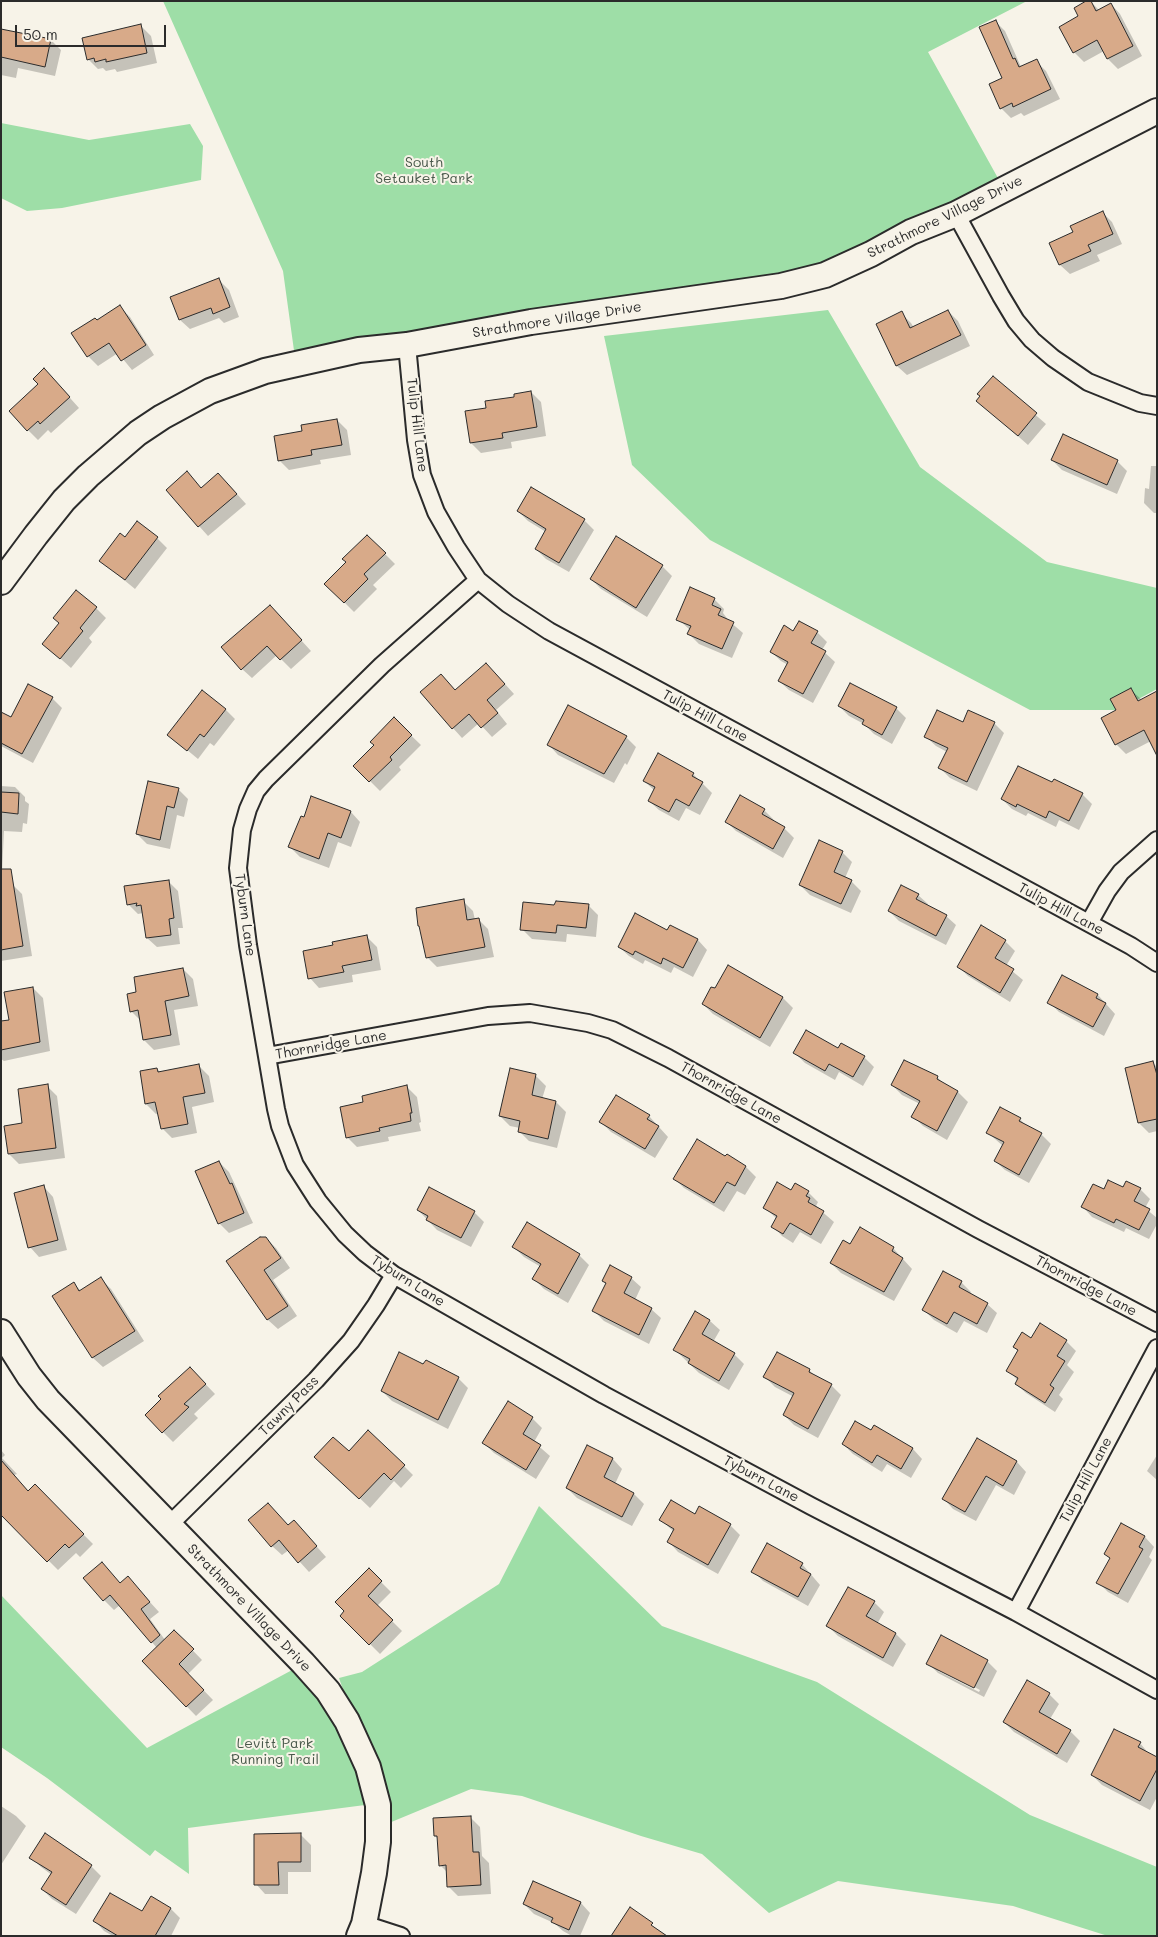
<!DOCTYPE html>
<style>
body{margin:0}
#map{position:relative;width:1158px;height:1937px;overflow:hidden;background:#f7f3e8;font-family:Mali,sans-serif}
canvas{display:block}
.frame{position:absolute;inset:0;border:2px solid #2b2b2b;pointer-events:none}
.scale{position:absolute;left:15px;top:25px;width:151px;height:22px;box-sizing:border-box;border:2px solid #2b2b2b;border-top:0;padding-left:6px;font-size:15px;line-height:18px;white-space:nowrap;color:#2b2b2b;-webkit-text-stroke:4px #f7f3e8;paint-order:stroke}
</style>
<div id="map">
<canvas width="1158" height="1937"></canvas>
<div class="frame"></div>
<div class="scale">50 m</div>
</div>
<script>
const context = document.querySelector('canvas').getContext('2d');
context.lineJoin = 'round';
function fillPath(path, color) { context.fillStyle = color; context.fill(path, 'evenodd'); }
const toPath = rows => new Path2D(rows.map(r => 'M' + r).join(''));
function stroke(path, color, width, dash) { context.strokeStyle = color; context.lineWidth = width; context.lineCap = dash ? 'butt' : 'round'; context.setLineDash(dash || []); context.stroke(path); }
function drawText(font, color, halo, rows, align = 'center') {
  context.font = font + ' Mali,sans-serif'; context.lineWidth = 4; context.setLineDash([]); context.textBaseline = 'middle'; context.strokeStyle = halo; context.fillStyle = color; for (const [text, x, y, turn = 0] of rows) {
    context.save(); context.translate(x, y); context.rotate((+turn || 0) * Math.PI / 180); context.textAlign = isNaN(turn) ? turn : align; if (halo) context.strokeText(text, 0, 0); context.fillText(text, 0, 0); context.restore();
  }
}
fillPath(toPath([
 [163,1,1027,1,928,52,1004,189,825,275,296,365,283,271],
 [1,123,89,140,190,124,203,146,201,180,62,208,27,211,1,198],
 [828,310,920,467,1047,562,1157,588,1157,689,1118,710,1030,710,710,540,632,465,604,336],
 [539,1506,662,1626,817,1682,1030,1815,1157,1867,1157,1936,1108,1936,1013,1906,838,1881,769,1913,702,1854,641,1836,522,1796,471,1789,389,1823,339,1678,362,1672,499,1584],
 [1,1595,147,1748,294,1669,347,1737,365,1805,188,1828,189,1874,155,1850,150,1856,47,1778,1,1747]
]), '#9edea7');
fillPath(toPath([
 [1090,1,1099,10,1111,4,1120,14,1142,56,1118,69,1108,59,1104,51,1084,62,1074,52,1080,17],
 [995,21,1005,31,1021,67,1036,61,1046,71,1060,99,1024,116,1021,113,1011,118,1001,108,1003,78],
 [141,26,151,36,157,63,117,72,115,69,106,71,103,68,98,69,88,59],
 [1,30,51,40,61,50,55,76,18,68,16,78,1,75],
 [1102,212,1112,222,1122,244,1097,255,1100,261,1070,274,1060,265,1051,243,1074,232],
 [219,280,229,290,239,317,224,323,219,318,190,329,180,320],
 [120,307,130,317,154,355,132,370,118,353,98,366,88,356,97,321],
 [948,311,958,321,970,346,907,375,897,366,877,324,901,313,911,323,914,328],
 [993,378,1046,424,1028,445,978,401],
 [54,380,79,408,51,433,48,430,38,440,28,430],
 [531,392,541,402,546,436,511,442,512,448,481,453,471,443,488,409],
 [337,420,347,430,351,455,320,460,321,464,289,470,279,460,303,432],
 [1052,460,1117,461,1127,471,1117,494,1062,470],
 [1151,466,1157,466,1157,513,1154,513,1144,503,1145,488,1149,489],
 [187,473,202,489,228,484,246,504,208,536,199,526],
 [518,511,584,520,594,530,569,572,546,559,536,549,546,532,528,521],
 [367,536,395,564,373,585,377,589,354,612,326,584,348,562],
 [157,538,167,548,135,589,101,561,125,539],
 [662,566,672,576,647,617,601,589,591,579],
 [714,599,724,609,723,613,729,621,743,633,732,658,699,644,689,634,690,630,678,619],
 [96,608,106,618,89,638,92,642,71,668,44,644],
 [280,617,311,651,291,669,277,655,252,678,242,669],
 [794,632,817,632,827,642,822,650,835,662,813,703,789,690,779,681,788,665,781,661,771,652],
 [496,674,514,694,496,710,507,724,492,737,479,723,462,738,421,693,455,691],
 [1131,690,1142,700,1151,741,1126,754,1116,744,1118,711],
 [52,698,62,708,33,763,1,746,1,713,12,718],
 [839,706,896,708,906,718,892,744,874,734,864,724,849,716],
 [225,709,235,719,214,746,210,743,198,759,169,735],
 [394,719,421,745,399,767,401,770,380,791,355,766,376,745],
 [964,723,994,723,1004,733,977,791,950,778,940,768,947,752,936,746,926,737],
 [626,737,636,747,627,765,625,763,614,783,558,755,549,745],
 [693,774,712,793,700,815,686,808,679,821,659,810,649,801,655,791,644,781],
 [1052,784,1082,794,1092,804,1079,830,1059,820,1056,827,1028,813,1026,816,1012,809,1002,799],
 [1,786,15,787,25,797,25,801,29,804,27,824,23,823,22,832,4,831,2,872],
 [178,789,188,799,184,817,177,815,170,849,147,844,137,834],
 [312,798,351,812,360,822,351,847,338,842,329,868,300,857,290,847,304,818],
 [764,810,774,820,773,822,784,828,794,838,783,858,736,831,727,822],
 [842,852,852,862,845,878,851,881,861,891,851,913,810,895,800,885],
 [168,881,178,891,183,928,178,928,180,944,157,947,147,938,143,913,138,914,128,904],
 [12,884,22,894,32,956,1,961,1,886],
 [918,895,928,904,927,906,946,916,956,925,946,945,899,921,889,911],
 [463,901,473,911,475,920,478,919,488,929,494,957,437,967,427,957],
 [588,905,598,915,596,937,567,934,566,942,532,939,522,929],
 [671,926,698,940,707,950,693,977,674,967,671,973,645,960,643,964,629,956,619,947,668,932],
 [367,937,377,947,381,970,352,975,353,982,319,988,310,978],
 [1005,941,1015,951,1006,966,1023,980,1010,1002,968,976,958,966],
 [729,966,783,998,793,1008,770,1047,713,1014,703,1004,715,990],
 [183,969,193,979,198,1006,174,1010,180,1045,154,1050,144,1040,141,1021,131,1011,138,993],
 [33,988,43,998,50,1051,4,1061,1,1059,1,1022,10,1021],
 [1098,995,1115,1014,1104,1036,1059,1012,1049,1002],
 [839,1050,864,1057,874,1067,863,1086,839,1072,835,1080,805,1063,795,1053],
 [1153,1063,1157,1067,1157,1131,1149,1133,1139,1123],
 [199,1066,209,1076,214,1102,192,1107,197,1133,172,1138,162,1128,159,1113,156,1114,146,1104,157,1069,161,1073],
 [536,1076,546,1086,542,1099,556,1102,566,1112,557,1148,529,1141,519,1131,520,1128,510,1126,500,1116],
 [937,1077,945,1085,958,1092,968,1102,947,1140,923,1126,913,1116,920,1104,902,1095,892,1085],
 [47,1086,57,1096,65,1158,19,1164,9,1154,24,1124],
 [407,1087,417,1097,421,1122,419,1123,421,1131,388,1137,389,1141,357,1147,347,1137,364,1103],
 [649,1116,668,1137,655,1158,611,1132,601,1122],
 [1020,1119,1026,1126,1041,1134,1051,1144,1029,1183,1005,1170,995,1161,1003,1146,987,1132],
 [727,1156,746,1167,756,1177,745,1195,737,1191,724,1212,684,1188,674,1178,726,1158],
 [219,1162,229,1172,253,1223,229,1233,219,1223],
 [44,1187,53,1197,67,1250,39,1257,30,1247],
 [1123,1189,1140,1189,1150,1199,1145,1208,1157,1218,1157,1224,1149,1239,1126,1228,1124,1232,1092,1217,1083,1207,1104,1191],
 [792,1192,808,1192,818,1202,816,1206,819,1209,834,1222,821,1244,800,1232,793,1243,782,1236,773,1226,777,1219,764,1207],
 [418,1210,474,1212,484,1222,471,1247,437,1230],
 [527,1224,579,1255,589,1265,568,1303,544,1289,534,1279,541,1267,524,1257,514,1247],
 [266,1238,276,1248,290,1268,273,1280,297,1316,278,1329,268,1320,227,1261],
 [851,1245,893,1248,912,1269,894,1301,841,1273,831,1263],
 [631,1278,641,1287,635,1300,651,1309,661,1318,649,1344,604,1321,594,1311,607,1285,603,1281],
 [101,1279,111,1289,144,1341,103,1367,93,1358,53,1296,73,1283,81,1291],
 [961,1282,971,1292,970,1294,987,1304,997,1313,987,1333,964,1321,957,1333,934,1320,924,1310],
 [696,1313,710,1321,720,1330,713,1342,734,1354,744,1364,729,1390,699,1373,675,1350],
 [1031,1339,1066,1341,1076,1351,1067,1365,1074,1372,1059,1395,1063,1399,1055,1412,1026,1393,1016,1384,1018,1381,1008,1370,1019,1352,1014,1347],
 [190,1368,215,1394,194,1414,198,1418,173,1442,146,1415],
 [809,1370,816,1377,831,1385,841,1395,818,1438,794,1425,784,1415,794,1397,775,1387,765,1377],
 [458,1378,468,1388,448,1429,392,1401,382,1391],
 [508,1403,532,1418,542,1428,534,1442,550,1456,536,1479,494,1453,484,1443],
 [875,1427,913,1449,922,1459,911,1478,887,1464,882,1472,853,1454,843,1444,872,1432],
 [977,1440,1017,1462,1026,1472,1014,1495,996,1485,976,1521,953,1509,944,1499],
 [588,1447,613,1459,622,1469,615,1484,634,1494,644,1504,632,1526,577,1498,567,1488],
 [1,1450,5,1455,2,1458,17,1474,14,1475,29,1492,35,1486,93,1544,80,1557,76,1553,58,1570,1,1513],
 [349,1453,404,1466,413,1475,401,1488,394,1481,370,1508,326,1466],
 [1157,1455,1157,1480,1147,1471],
 [700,1508,730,1525,740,1535,718,1574,678,1552,669,1542,674,1532,661,1520,696,1515],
 [294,1521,326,1557,309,1572,289,1550,282,1555,272,1546],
 [1145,1537,1154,1547,1149,1557,1152,1560,1128,1603,1108,1592,1098,1582,1111,1559,1105,1554],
 [102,1564,121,1584,128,1578,159,1612,150,1619,165,1640,174,1631,202,1660,188,1674,213,1700,196,1716,143,1661,157,1648,120,1605,114,1610,104,1600],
 [802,1564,820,1585,808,1606,763,1581,753,1571],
 [369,1570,391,1592,377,1606,402,1631,380,1654,342,1616],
 [874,1602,884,1612,877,1624,896,1634,906,1644,893,1667,838,1636,828,1626],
 [987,1661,997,1671,984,1697,938,1673,928,1663],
 [938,1668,980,1690,979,1692,938,1671],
 [1027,1682,1049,1694,1059,1704,1050,1719,1070,1731,1080,1741,1067,1763,1014,1732,1004,1722],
 [1140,1743,1149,1754,1157,1758,1157,1797,1150,1810,1102,1785,1092,1775],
 [1,1806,16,1816,26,1826,1,1865],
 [470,1817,480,1827,482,1856,489,1863,491,1894,458,1896,448,1886,448,1873,440,1865,439,1840,435,1836],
 [301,1835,311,1845,311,1872,288,1872,288,1894,265,1894,256,1884],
 [31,1857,91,1866,101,1876,76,1914,52,1899,42,1889,52,1875,41,1867],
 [581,1903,590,1913,580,1936,572,1936,563,1931,554,1923,534,1914,524,1904],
 [171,1909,180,1918,171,1936,113,1936,104,1931,95,1921]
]), '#0003');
const building = toPath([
 [1086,1,1091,1,1096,11,1111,3,1133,46,1107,59,1097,40,1073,53,1059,27,1078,16,1074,8,1086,1],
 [996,20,1013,59,1015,58,1019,67,1037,59,1051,89,1013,107,1012,103,1000,109,989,84,1002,78,979,27,996,20],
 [141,24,147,53,106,62,106,59,95,62,94,58,87,60,82,38,141,24],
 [1,29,51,39,45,67,1,57,1,29],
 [1103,211,1113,234,1088,245,1091,251,1059,265,1049,243,1073,232,1070,226,1103,211],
 [219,278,230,307,213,314,211,308,179,320,170,297,219,278],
 [120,305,146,345,121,361,109,343,87,357,71,333,95,318,97,320,120,305],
 [948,310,961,335,896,366,876,324,902,311,910,328,948,310],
 [44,368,70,397,40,424,38,421,27,431,9,411,38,384,33,379,44,368],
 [993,376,1037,413,1018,436,976,401,980,396,977,394,993,376],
 [531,391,537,427,502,433,503,438,470,443,465,411,486,408,485,401,514,397,514,394,531,391],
 [337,419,342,445,311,450,312,455,278,461,274,436,302,431,301,425,337,419],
 [1063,434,1118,460,1107,485,1051,460,1063,434],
 [187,471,201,488,218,473,237,494,198,527,166,490,187,471],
 [531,487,585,519,559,563,535,549,546,529,517,511,531,487],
 [137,521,158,537,125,580,99,561,120,533,125,537,137,521],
 [367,535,386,553,364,574,368,579,344,603,324,584,346,562,342,559,367,535],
 [616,536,663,565,636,608,590,579,616,536],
 [690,587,715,598,712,605,721,609,718,615,734,622,722,649,687,634,691,626,676,620,690,587],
 [76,590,97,607,80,628,83,631,60,659,42,644,59,623,53,618,76,590],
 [270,605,302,640,280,660,267,646,241,670,221,647,270,605],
 [799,621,818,631,811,643,826,651,803,694,778,681,788,662,770,652,784,625,793,631,799,621],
 [486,663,505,684,487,700,498,713,481,728,469,714,452,729,420,692,441,674,455,690,486,663],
 [850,683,897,707,882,735,862,724,864,720,838,706,850,683],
 [28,684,53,697,22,754,1,743,1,712,11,717,28,684],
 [1131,688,1138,701,1157,691,1157,756,1144,730,1115,745,1101,718,1116,710,1110,699,1131,688],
 [202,690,226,709,204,737,200,734,187,751,167,735,202,690],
 [568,705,627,736,604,774,547,745,568,705],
 [937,710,963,722,968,710,995,722,967,782,938,768,948,748,924,737,937,710],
 [394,717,412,735,390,757,392,760,369,782,353,766,374,745,370,742,394,717],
 [658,753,694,773,692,776,703,782,689,806,676,799,669,812,648,801,655,787,643,781,658,753],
 [1018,766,1052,782,1054,779,1083,793,1069,821,1049,811,1046,818,1017,804,1016,807,1001,799,1018,766],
 [148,781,179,788,174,808,167,806,160,840,136,834,148,781],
 [1,792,19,793,18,814,1,812,1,792],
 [740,795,765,809,762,814,785,827,773,849,725,822,740,795],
 [311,796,351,811,341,838,328,833,319,859,288,847,301,816,304,817,311,796],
 [819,840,843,851,834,872,852,880,841,904,799,885,819,840],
 [1,869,11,869,23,946,1,950,1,869],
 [169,880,174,918,169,919,171,935,146,938,141,905,136,906,137,903,127,905,124,886,169,880],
 [901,885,919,894,916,899,947,915,936,936,888,911,901,885],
 [464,899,467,920,479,918,485,947,426,958,419,926,418,926,416,908,464,899],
 [556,901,589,904,586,928,557,925,556,933,520,930,523,902,554,905,556,901],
 [635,913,667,930,670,925,698,939,683,968,663,958,661,964,635,951,633,955,618,947,635,913],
 [981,925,1006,940,995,958,1014,969,1000,993,957,967,981,925],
 [367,935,372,960,342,966,344,972,308,979,303,951,333,945,332,942,367,935],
 [728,965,783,997,760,1038,702,1004,711,987,715,988,728,965],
 [183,968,189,996,165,1001,171,1035,143,1040,138,1010,130,1012,127,994,136,992,134,977,183,968],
 [1062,975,1098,994,1096,998,1106,1003,1093,1027,1047,1003,1062,975],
 [33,987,40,1042,1,1050,1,1021,9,1020,4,992,33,987],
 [806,1030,838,1048,841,1043,865,1056,853,1077,829,1064,825,1071,793,1053,806,1030],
 [904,1060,938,1076,937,1079,958,1091,937,1131,911,1117,920,1101,891,1085,904,1060],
 [1153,1061,1157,1075,1157,1119,1138,1123,1125,1068,1153,1061],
 [199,1064,205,1093,183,1097,188,1124,161,1129,155,1102,145,1104,140,1071,157,1068,158,1072,199,1064],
 [510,1068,536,1074,532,1095,556,1101,548,1139,518,1132,520,1121,499,1116,510,1068],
 [48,1084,56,1148,8,1154,4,1126,22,1123,18,1089,48,1084],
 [407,1085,412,1113,410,1113,411,1121,379,1128,380,1131,346,1138,340,1107,363,1102,362,1096,407,1085],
 [616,1095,650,1115,647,1119,659,1126,645,1149,599,1122,616,1095],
 [1000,1107,1021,1118,1019,1121,1042,1133,1019,1175,994,1161,1004,1142,986,1133,1000,1107],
 [697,1139,725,1156,727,1154,746,1166,735,1186,727,1182,714,1203,673,1179,697,1139],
 [219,1161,230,1184,232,1183,244,1213,218,1224,195,1171,219,1161],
 [1108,1180,1123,1187,1126,1181,1141,1188,1134,1201,1150,1209,1139,1230,1116,1219,1114,1223,1081,1207,1093,1184,1104,1189,1108,1180],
 [777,1182,791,1190,795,1183,809,1191,806,1196,810,1198,808,1202,824,1211,811,1235,790,1223,783,1234,771,1227,777,1216,763,1208,777,1182],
 [44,1185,58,1240,28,1248,14,1193,44,1185],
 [429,1187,475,1211,461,1238,426,1220,428,1216,417,1210,429,1187],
 [527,1222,580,1254,558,1294,532,1279,541,1264,512,1247,527,1222],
 [860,1227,894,1247,892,1251,903,1258,884,1292,830,1263,843,1240,850,1244,860,1227],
 [260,1237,266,1237,281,1258,264,1270,288,1306,267,1320,226,1261,260,1237],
 [610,1265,632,1277,624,1293,652,1308,639,1335,592,1311,606,1283,602,1281,610,1265],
 [943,1271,962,1281,959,1287,988,1303,977,1324,954,1312,947,1324,922,1310,943,1271],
 [101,1277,135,1331,92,1358,52,1296,74,1282,79,1291,101,1277],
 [695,1311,710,1320,702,1334,735,1353,719,1381,688,1363,690,1359,673,1350,695,1311],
 [1040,1323,1067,1340,1057,1356,1065,1361,1050,1385,1054,1388,1045,1403,1015,1384,1018,1378,1006,1371,1018,1350,1013,1347,1022,1332,1031,1338,1040,1323],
 [399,1352,423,1364,426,1360,459,1377,438,1420,381,1391,399,1352],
 [777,1352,810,1369,809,1372,832,1384,808,1429,783,1415,794,1393,763,1377,777,1352],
 [190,1367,206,1384,184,1404,189,1407,162,1433,145,1415,161,1399,158,1396,190,1367],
 [508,1401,533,1417,523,1434,541,1445,526,1470,482,1443,508,1401],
 [855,1421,871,1430,874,1425,913,1448,901,1469,877,1455,872,1463,842,1444,855,1421],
 [368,1430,405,1465,391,1480,384,1473,359,1499,314,1457,333,1437,349,1451,368,1430],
 [977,1438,1017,1461,1003,1486,986,1476,965,1512,942,1499,977,1438],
 [587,1445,613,1458,604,1477,634,1493,622,1517,566,1488,587,1445],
 [1,1460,28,1491,35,1484,84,1534,69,1548,65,1544,47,1562,1,1515,1,1460],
 [671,1500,695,1514,699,1506,731,1524,708,1565,667,1542,674,1529,659,1520,671,1500],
 [268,1503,288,1525,294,1520,317,1546,298,1563,279,1540,271,1547,248,1520,268,1503],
 [1121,1523,1145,1536,1139,1547,1143,1549,1118,1594,1096,1583,1110,1558,1104,1554,1121,1523],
 [767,1543,803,1563,800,1568,811,1574,798,1597,751,1572,767,1543],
 [102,1562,120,1583,128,1576,150,1602,141,1609,160,1635,151,1643,110,1595,103,1601,83,1578,102,1562],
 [369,1568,382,1581,368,1596,393,1620,369,1645,340,1616,344,1611,335,1602,369,1568],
 [848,1587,875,1601,866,1616,896,1633,883,1658,826,1626,848,1587],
 [174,1630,194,1649,179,1664,204,1690,186,1707,142,1661,174,1630],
 [941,1635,988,1660,974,1688,926,1664,941,1635],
 [1027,1680,1050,1693,1039,1712,1071,1730,1057,1754,1003,1722,1027,1680],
 [1114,1729,1141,1742,1138,1747,1157,1757,1157,1769,1140,1801,1091,1775,1114,1729],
 [471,1816,473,1852,479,1852,481,1885,447,1887,446,1865,439,1866,437,1836,434,1836,433,1818,471,1816],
 [45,1833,92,1865,66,1905,41,1889,52,1872,29,1858,45,1833],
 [301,1833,301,1862,278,1862,279,1885,254,1885,254,1834,301,1833],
 [533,1881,581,1902,569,1930,551,1922,553,1918,523,1904,533,1881],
 [110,1893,142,1911,151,1896,171,1908,155,1936,118,1936,93,1921,110,1893],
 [630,1907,653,1923,651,1925,667,1936,611,1936,630,1907]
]);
fillPath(building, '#d8aa89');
stroke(building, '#2b2b2b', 1);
const street = toPath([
 [956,214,1001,296,1016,321,1032,340,1053,358,1088,382,1140,403,1157,406],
 [407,345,416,440,422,475,436,512,456,547,478,580,508,604,549,631,1131,946,1157,963],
 [478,580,382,665,266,779,256,791,248,809,242,830,238,868,248,945,276,1109,280,1126,295,1165,318,1201,345,1234,365,1253,394,1275,604,1395,811,1506,1016,1612,1157,1690],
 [1089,923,1107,891,1121,872,1157,840],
 [267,1056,488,1016,530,1013,588,1023,612,1030,668,1058,978,1229,1157,1323],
 [169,1525,316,1380,351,1341,376,1305,394,1275],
 [1016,1612,1157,1348],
 [364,1924,401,1936]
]);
const secondary = toPath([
 [1,582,36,535,64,500,88,476,138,433,162,417,210,391,265,371,359,350,407,345,531,322,781,286,825,275,871,254,911,232,956,214,1157,111],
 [1,1332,29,1376,48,1400,303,1663,328,1691,347,1721,368,1767,378,1805,378,1842,374,1873,364,1924,359,1936]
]);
stroke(street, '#2b2b2b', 20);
stroke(secondary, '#2b2b2b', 28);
stroke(street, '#f7f3e8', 16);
stroke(secondary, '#f7f3e8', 24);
drawText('14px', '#48584a', '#f7f3e8', [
 ["South",424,163],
 ["Setauket Park",424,179],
 ["Levitt Park",275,1744],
 ["Running Trail",275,1760]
]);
drawText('14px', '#2b2b2b', '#f7f3e8', [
 ["Strathmore Village Drive",945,217,-26],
 ["Strathmore Village Drive",557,320,-9],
 ["Tulip Hill Lane",417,425,83],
 ["Tulip Hill Lane",705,716,28],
 ["Tulip Hill Lane",1061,909,28],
 ["Tyburn Lane",245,915,82],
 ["Thornridge Lane",331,1045,-10],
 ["Thornridge Lane",731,1093,29],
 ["Tyburn Lane",408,1281,32],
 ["Thornridge Lane",1086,1286,28],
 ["Tawny Pass",289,1406,-45],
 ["Tyburn Lane",761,1479,28],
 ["Tulip Hill Lane",1086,1480,-62],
 ["Strathmore Village Drive",249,1608,46]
]);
</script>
